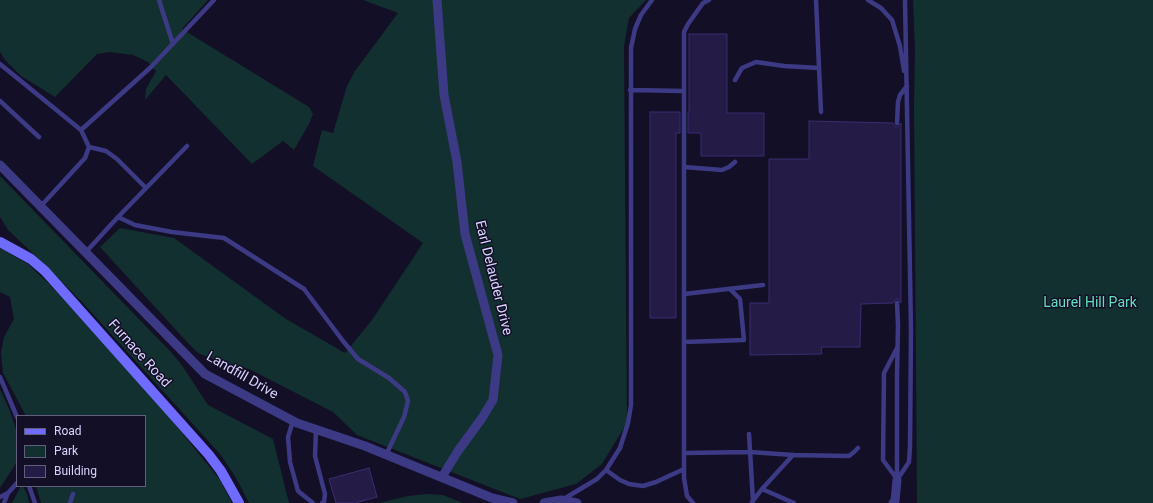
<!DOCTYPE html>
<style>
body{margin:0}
#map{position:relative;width:1153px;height:503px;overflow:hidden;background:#130f26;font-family:Roboto,sans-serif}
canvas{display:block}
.legend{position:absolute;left:16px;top:415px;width:130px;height:72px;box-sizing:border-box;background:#130f26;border:1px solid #625e7d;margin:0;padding:5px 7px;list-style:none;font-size:12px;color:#d9d4ff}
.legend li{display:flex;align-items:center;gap:8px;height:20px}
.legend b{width:20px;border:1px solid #625e7d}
</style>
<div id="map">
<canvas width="1153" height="503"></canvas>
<ul class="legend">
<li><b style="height:5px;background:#6f6bff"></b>Road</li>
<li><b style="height:11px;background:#12302f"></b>Park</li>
<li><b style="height:11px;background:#241b47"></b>Building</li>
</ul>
</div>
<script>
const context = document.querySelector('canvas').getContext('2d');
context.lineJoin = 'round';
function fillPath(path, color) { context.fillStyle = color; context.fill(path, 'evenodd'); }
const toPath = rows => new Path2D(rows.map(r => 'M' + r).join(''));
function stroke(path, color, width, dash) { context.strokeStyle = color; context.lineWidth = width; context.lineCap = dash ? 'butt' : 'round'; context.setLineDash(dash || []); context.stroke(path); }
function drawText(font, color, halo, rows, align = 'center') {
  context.font = font + ' Roboto,sans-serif'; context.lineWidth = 3; context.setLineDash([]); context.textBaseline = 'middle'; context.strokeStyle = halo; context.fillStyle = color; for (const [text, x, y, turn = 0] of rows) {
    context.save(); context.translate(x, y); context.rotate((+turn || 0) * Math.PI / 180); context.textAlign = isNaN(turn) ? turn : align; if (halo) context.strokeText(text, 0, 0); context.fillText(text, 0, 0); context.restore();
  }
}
fillPath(toPath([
 [0,0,208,0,182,29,309,107,313,114,309,124,294,150,283,141,252,164,166,75,145,100,146,89,156,71,148,62,133,55,110,52,97,54,55,97,21,76,5,60,0,52],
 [363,0,646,0,629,18,624,46,627,423,602,464,576,484,520,499,357,435,333,412,249,369,215,360,198,353,187,342,100,247,120,228,174,238,286,319,345,353,372,320,423,243,313,166,322,130,333,133,347,86,355,71,398,13],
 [913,0,1153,0,1153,503,917,503,914,107,915,50],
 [0,176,170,351,181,364,208,405,273,439,289,503,249,503,235,476,220,454,82,302,41,261,8,230,0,217],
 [0,248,28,264,49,284,146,388,220,480,232,503,41,503,36,486,145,486,145,416,26,416,3,373,1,352,4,337,14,319,10,297,0,292],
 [0,389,10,411,17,433,17,462,0,488],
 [21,486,23,486,27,494,29,503,12,503],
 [426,494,443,495,463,503,379,503,408,496]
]), '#12302f');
const building = toPath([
 [689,34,727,34,727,113,764,113,764,156,701,156,701,133,688,133,688,112,689,112,689,34],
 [650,112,680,112,680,133,676,133,676,318,650,318,650,112],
 [809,121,893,123,895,126,897,127,901,123,901,303,897,299,895,300,893,303,861,304,860,347,821,347,822,354,750,355,750,303,769,303,769,159,809,159,809,121],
 [369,468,377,497,355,503,336,503,329,479,369,468]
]);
fillPath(building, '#241b47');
stroke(building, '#3b2d73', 1);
stroke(toPath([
 [159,0,173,44],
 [816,0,821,112],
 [868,0,881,8,892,20,900,46,904,71],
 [0,64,81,130,89,147,85,158,40,207],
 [735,80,742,68,756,62,784,66,819,68],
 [630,90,684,91],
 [0,101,39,137],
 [897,123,898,102,900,95,907,86],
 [81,130,151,67,214,0],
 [89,147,106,151,117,159,146,188],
 [684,167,722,170,729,167,735,162],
 [118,217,135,225,172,232,224,238,304,289,343,341,358,359,389,378,405,392,408,401,404,417,386,455],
 [85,253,118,217,187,146],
 [684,294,763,285],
 [897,303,898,325,897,376,897,480],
 [684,342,744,340,740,299,730,289],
 [897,348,884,373,883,460,897,479],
 [0,377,17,417],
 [293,421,288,437,290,462,298,491,313,503],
 [316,429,315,456,325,494,324,502,322,503],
 [749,434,753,501],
 [684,453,750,452,793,455,849,456,854,452,858,448],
 [606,470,620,480,629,484,643,486,656,482,684,469],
 [897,480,909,462,910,447,911,329,905,0],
 [29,486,35,503],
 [762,489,793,455],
 [0,497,8,493,17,483],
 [562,500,597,479,606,470,620,448,628,423,631,405,631,48,635,29,641,15,652,0],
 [752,502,762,489,794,503],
 [4,503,8,493],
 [70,503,73,494],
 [693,503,687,496,684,478,684,32,688,24,703,3,709,0]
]), '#3d3a85', 4.5);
stroke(toPath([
 [437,0,444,95,457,162,465,234,498,355,493,400,482,418,458,451,442,477],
 [0,165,205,374,297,423,365,446,492,498,513,503],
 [544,503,561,500,577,503],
 [893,503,895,501,897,480]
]), '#3d3a85', 9);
stroke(toPath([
 [0,242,31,259,45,271,209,455,221,471,239,503]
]), '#6f6bff', 10);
drawText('14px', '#d9d4ff', '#130f26', [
 ["Earl Delauder Drive",493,278,76],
 ["Furnace Road",139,354,48],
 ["Landfill Drive",242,376,30]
]);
drawText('14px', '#5fe0c0', '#130f26', [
 ["Laurel Hill Park",1090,303]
]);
</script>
